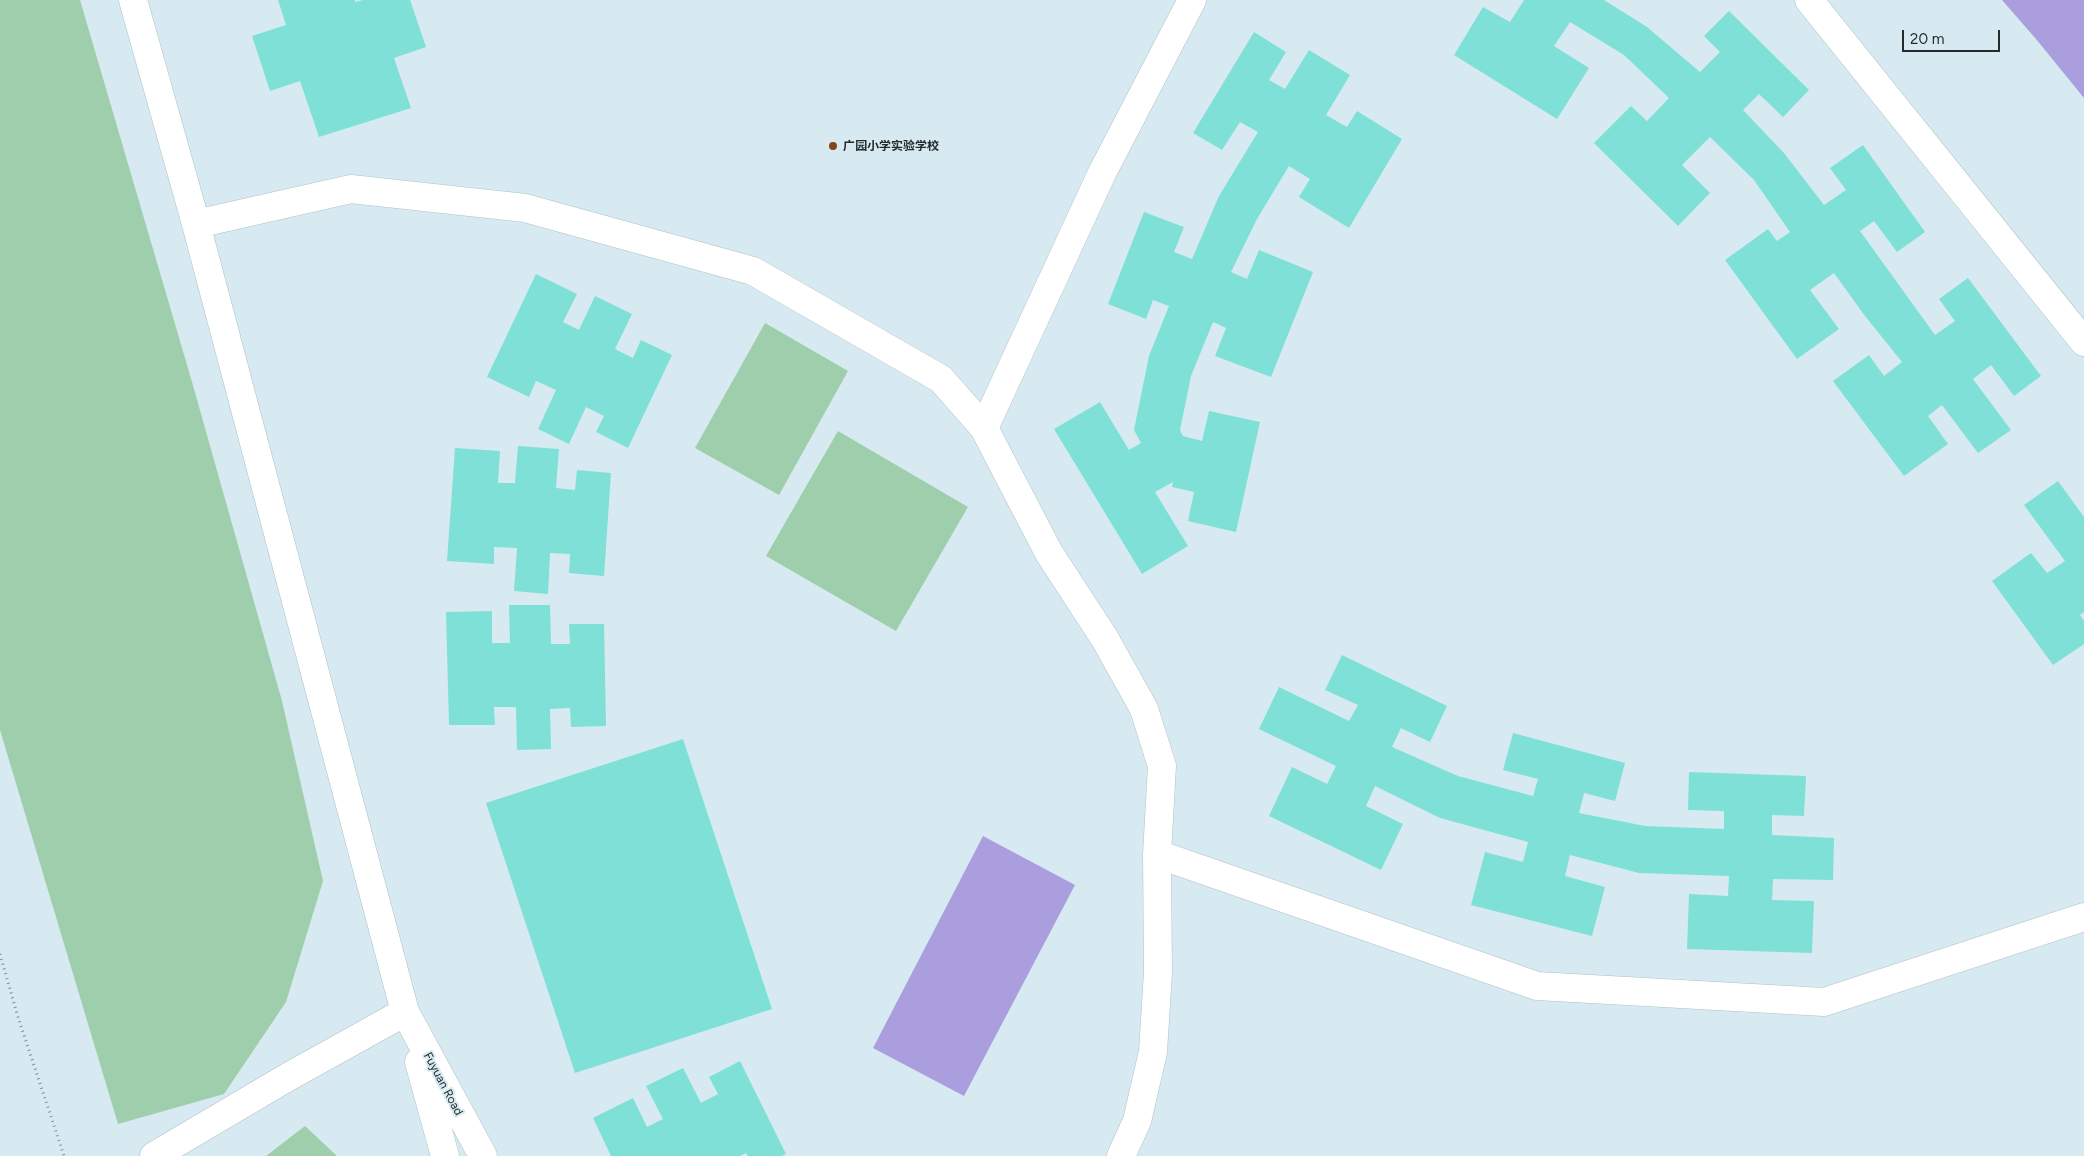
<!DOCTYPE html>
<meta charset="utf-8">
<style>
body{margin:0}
#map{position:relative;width:2084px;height:1156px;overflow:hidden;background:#d7eaf1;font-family:Figtree,sans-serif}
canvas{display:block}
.scale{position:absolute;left:1902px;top:30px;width:98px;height:22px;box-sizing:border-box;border:2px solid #232b2d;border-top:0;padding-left:6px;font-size:15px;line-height:18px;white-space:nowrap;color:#232b2d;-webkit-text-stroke:4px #d7eaf1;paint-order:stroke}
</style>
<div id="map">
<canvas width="2084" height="1156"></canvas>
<div class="scale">20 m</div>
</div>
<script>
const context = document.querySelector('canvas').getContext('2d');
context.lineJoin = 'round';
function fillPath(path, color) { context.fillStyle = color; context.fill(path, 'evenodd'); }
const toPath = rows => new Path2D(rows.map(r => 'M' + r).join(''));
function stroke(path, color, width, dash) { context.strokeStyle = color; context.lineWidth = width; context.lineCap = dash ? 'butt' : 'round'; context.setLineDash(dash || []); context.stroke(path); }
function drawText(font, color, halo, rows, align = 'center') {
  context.font = font + ' Figtree,"Noto Sans SC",sans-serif'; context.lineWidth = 4; context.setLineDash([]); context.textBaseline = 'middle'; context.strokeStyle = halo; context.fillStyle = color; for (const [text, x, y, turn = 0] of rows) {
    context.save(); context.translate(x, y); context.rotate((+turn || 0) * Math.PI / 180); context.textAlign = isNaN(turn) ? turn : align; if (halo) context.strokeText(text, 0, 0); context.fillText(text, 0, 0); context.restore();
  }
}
fillPath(toPath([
 [0,0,80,0,192,382,282,701,323,881,286,1002,224,1094,118,1124,0,730],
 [765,323,848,371,779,495,695,448],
 [838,431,968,507,896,631,766,556],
 [305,1126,337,1156,266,1156]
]), '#9eceab');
fillPath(toPath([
 [2002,0,2084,0,2084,98,2036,39],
 [983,836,1075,885,964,1096,873,1048]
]), '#aa9ede');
fillPath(toPath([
 [278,0,355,0,355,2,363,0,410,0,426,47,394,58,411,108,319,137,300,81,270,91,252,36,286,25],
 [1524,0,1604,0,1647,27,1700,72,1720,52,1704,36,1729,11,1809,90,1783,117,1759,94,1743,110,1784,153,1824,205,1846,190,1830,168,1863,145,1925,232,1897,252,1874,221,1860,231,1935,335,1955,321,1939,299,1968,278,2041,376,2014,396,1991,365,1973,379,2011,430,1978,453,1942,405,1928,416,1948,444,1904,476,1833,381,1869,355,1884,376,1902,362,1865,316,1834,273,1810,290,1839,329,1797,359,1725,260,1768,229,1777,241,1790,232,1754,180,1710,137,1682,165,1710,193,1678,226,1594,143,1631,106,1647,121,1669,98,1624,55,1570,22,1554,46,1589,68,1557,119,1454,55,1483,7,1510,22],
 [1254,32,1286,52,1269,80,1285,89,1309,50,1350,75,1326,115,1347,127,1357,111,1402,139,1349,228,1299,197,1310,179,1289,166,1257,219,1231,272,1247,279,1259,250,1313,272,1271,377,1215,356,1226,328,1213,322,1191,376,1180,430,1183,436,1202,441,1209,411,1260,422,1236,532,1188,521,1194,492,1172,487,1173,482,1155,492,1188,546,1142,574,1054,429,1100,402,1129,450,1141,443,1134,430,1149,356,1169,306,1153,300,1146,319,1108,304,1144,212,1184,227,1174,252,1192,259,1219,196,1258,132,1240,122,1222,150,1193,133],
 [536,274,577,294,563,322,579,330,595,296,632,314,615,349,633,358,641,340,672,355,628,448,596,432,604,416,586,407,569,444,538,429,556,390,536,381,529,397,487,377],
 [518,446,559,449,556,488,575,490,577,470,611,473,604,576,569,573,570,554,550,553,548,594,514,591,517,548,494,547,494,564,447,561,455,448,500,451,498,483,515,483],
 [2058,481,2084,517,2084,612,2080,615,2084,621,2084,644,2053,665,1992,581,2031,553,2047,573,2065,561,2024,505],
 [509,605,550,605,551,644,570,644,569,624,604,624,606,726,571,727,570,708,550,709,551,749,517,750,516,707,494,707,495,725,449,725,446,612,492,611,492,643,510,643],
 [1342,655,1447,706,1430,742,1401,728,1392,747,1458,776,1533,796,1538,779,1503,770,1513,733,1625,763,1615,801,1584,793,1579,813,1645,826,1724,829,1724,811,1688,810,1689,772,1806,776,1804,816,1772,815,1772,835,1834,838,1833,880,1773,879,1772,900,1814,901,1812,953,1687,949,1689,894,1728,896,1729,876,1639,873,1570,855,1565,876,1605,887,1592,936,1471,905,1485,852,1523,862,1528,842,1440,818,1375,786,1366,806,1403,824,1381,870,1269,816,1292,767,1327,784,1336,766,1259,729,1279,687,1349,721,1358,705,1325,690],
 [683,739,772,1009,575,1073,486,803],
 [740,1061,786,1154,781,1156,748,1156,746,1153,740,1156,611,1156,593,1118,633,1098,647,1127,663,1119,646,1086,683,1068,701,1103,718,1094,709,1077]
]), '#7fe0d7');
const minor = toPath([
 [133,0,196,224,405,1012],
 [1809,0,2084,342],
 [196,224,351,189,525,208,753,271,941,379,984,428,1049,553,1105,639,1144,709,1162,766,1157,854,1158,972,1153,1052,1137,1121,1121,1156],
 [984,428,1102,173,1192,0],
 [1157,854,1537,986,1824,1002,2084,917]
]);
const tertiary = toPath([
 [405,1012,483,1156],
 [419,1062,445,1156],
 [154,1156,288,1077,405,1012]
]);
stroke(minor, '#afc1c8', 29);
stroke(tertiary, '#afc1c8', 29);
stroke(toPath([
 [0,954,18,1017,64,1156]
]), '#808e93', 3, [1, 4]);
stroke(minor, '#fff', 28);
stroke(tertiary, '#fff', 28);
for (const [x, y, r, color] of [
 [833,146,5,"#874318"]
]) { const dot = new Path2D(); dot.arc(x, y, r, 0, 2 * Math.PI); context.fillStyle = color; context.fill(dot); stroke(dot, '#d7eaf1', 2); }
drawText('bold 12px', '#232b2d', '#d7eaf1', [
 ["广园小学实验学校",843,146]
], 'left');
drawText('12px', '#232b2d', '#d7eaf1', [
 ["Fuyuan Road",443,1084,62]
]);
</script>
